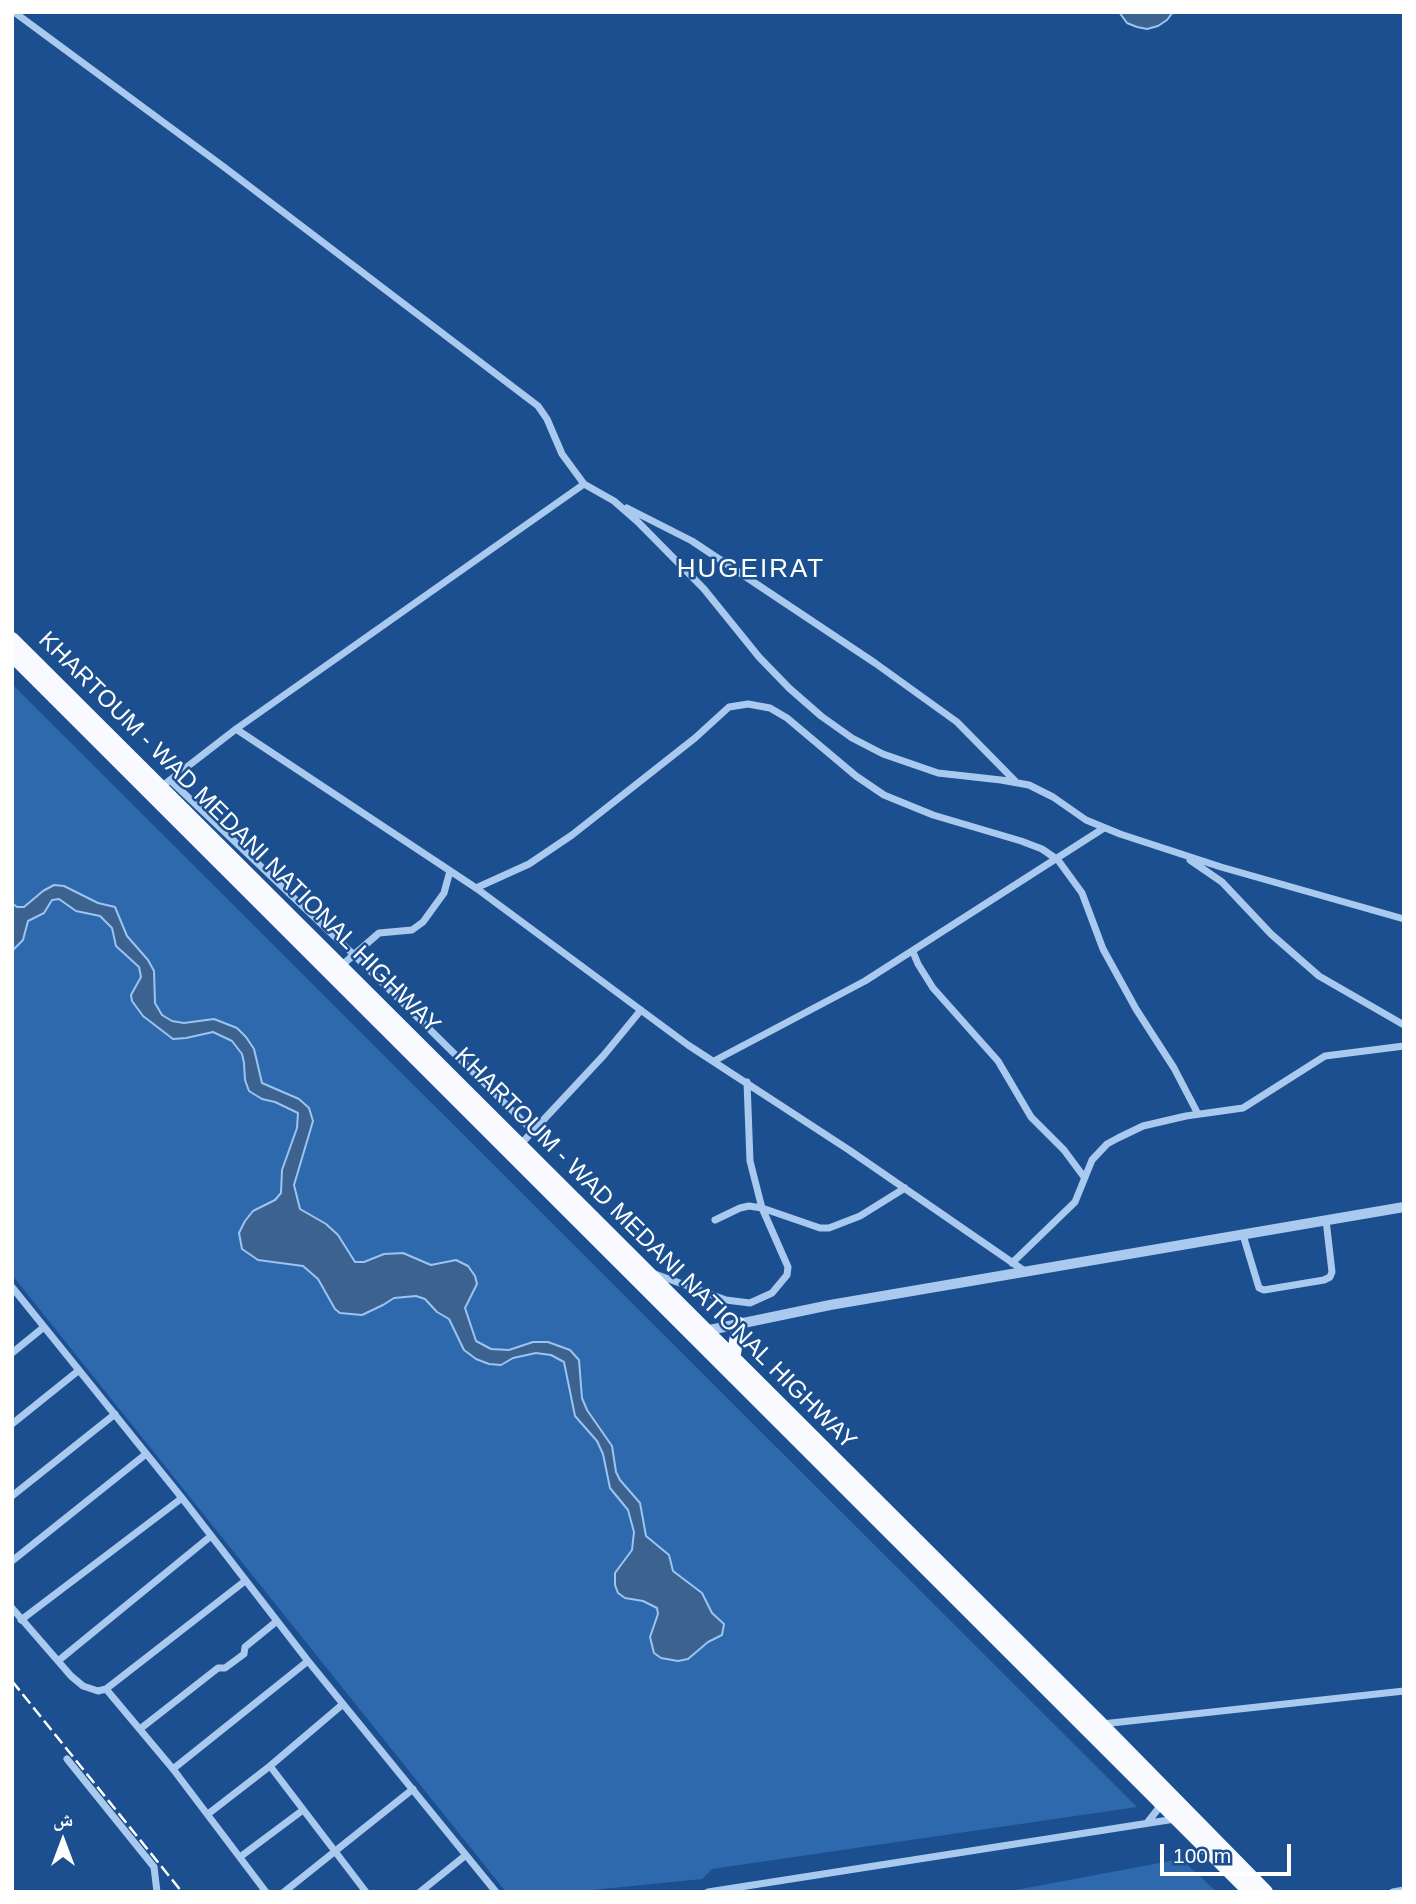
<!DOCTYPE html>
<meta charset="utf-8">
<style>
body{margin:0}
#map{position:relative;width:1416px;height:1904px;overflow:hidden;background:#1b4f8f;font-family:Helvetica,"Noto Naskh Arabic",sans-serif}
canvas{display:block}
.frame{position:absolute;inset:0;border:14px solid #fff;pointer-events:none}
.north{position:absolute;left:28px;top:1806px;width:70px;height:70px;-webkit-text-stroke:5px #1b4f8f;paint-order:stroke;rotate:0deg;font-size:19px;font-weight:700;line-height:28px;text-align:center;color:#fff}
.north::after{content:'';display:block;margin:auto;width:24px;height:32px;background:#fff;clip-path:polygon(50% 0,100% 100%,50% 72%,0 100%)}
.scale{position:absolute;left:1160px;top:1844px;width:131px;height:32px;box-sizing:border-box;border:4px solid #fff;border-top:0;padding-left:9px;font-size:21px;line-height:24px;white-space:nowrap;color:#fff;-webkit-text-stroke:5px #1b4f8f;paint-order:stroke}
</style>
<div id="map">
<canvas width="1416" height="1904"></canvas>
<div class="frame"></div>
<div class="north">ش</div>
<div class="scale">100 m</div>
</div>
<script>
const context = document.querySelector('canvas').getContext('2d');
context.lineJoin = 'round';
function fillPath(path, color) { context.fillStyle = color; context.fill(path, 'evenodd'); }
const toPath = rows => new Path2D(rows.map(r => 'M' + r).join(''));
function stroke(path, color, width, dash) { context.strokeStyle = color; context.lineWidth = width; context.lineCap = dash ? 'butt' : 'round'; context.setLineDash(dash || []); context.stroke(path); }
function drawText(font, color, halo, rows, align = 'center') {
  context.font = font + ' Helvetica,sans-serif'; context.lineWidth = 5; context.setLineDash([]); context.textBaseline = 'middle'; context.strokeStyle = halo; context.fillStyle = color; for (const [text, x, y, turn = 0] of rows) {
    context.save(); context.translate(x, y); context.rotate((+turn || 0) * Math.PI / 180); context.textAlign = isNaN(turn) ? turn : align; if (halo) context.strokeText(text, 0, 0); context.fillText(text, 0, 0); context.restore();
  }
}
fillPath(toPath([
 [12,684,1137,1807,712,1869,702,1879,572,1892,506,1892,12,1275],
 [1181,1859,1217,1892,1005,1892]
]), '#2e69ad');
const water = toPath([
 [1119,12,1173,12,1167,20,1158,26,1147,29,1137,27,1127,23,1119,12],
 [54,885,64,886,98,903,115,907,127,936,148,960,154,971,155,1003,162,1015,172,1021,184,1023,214,1019,237,1028,246,1037,254,1049,262,1083,299,1099,309,1108,313,1121,294,1185,300,1209,326,1224,338,1235,355,1262,364,1262,384,1254,403,1253,431,1265,456,1260,468,1266,475,1276,477,1284,465,1308,476,1341,491,1349,509,1350,533,1342,548,1342,570,1350,579,1360,582,1398,587,1410,612,1446,616,1472,620,1480,640,1503,646,1536,669,1555,673,1571,702,1593,712,1613,724,1624,722,1635,708,1642,688,1659,678,1661,661,1658,654,1653,650,1637,658,1614,657,1608,643,1601,625,1598,618,1593,615,1585,615,1573,632,1550,634,1532,628,1510,610,1488,603,1454,597,1441,575,1416,564,1362,551,1355,536,1353,513,1358,501,1365,489,1364,476,1359,464,1350,449,1319,437,1312,425,1299,416,1296,394,1298,383,1305,362,1315,340,1313,335,1309,318,1279,303,1266,258,1260,242,1249,239,1233,245,1221,253,1211,275,1200,281,1193,282,1170,297,1128,298,1113,275,1102,262,1099,249,1091,245,1080,244,1063,242,1054,232,1041,213,1032,186,1038,173,1039,143,1016,132,1001,131,995,141,977,139,967,116,946,112,928,100,916,76,911,59,899,52,900,44,913,28,921,23,940,12,951,12,903,17,907,24,907,43,891,54,885]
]);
fillPath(water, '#3c6290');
stroke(water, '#9cc4f0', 2);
stroke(toPath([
 [14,12,224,167,538,406,547,419,562,454,584,484,614,501,638,522,704,589,759,657,789,688,821,716,852,738,883,754,938,773,1001,780,1029,785,1053,797,1086,820,1120,834,1221,867,1404,919],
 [627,508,692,541,875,663,957,722,1016,782],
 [236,729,476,888,688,1045,849,1150,1026,1272],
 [170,780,354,955,533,1131],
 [161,787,236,729,584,484],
 [1190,860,1222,882,1271,934,1319,976,1404,1025],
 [476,888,529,864,572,835,695,738,729,707,748,704,770,708,787,718,856,776,884,795,933,815,1021,841,1042,849,1058,860,1082,893,1103,949,1136,1009,1174,1068,1198,1114],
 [913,952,918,964,933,988,998,1061,1031,1117,1064,1150,1084,1177],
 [341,966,379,933,412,930,423,922,444,893,450,871],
 [714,1061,865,981,1104,828],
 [520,1145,604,1055,641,1010],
 [715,1220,740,1208,749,1206,762,1208,820,1228,829,1228,860,1216,905,1188],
 [1243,1235,1259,1288,1264,1290,1324,1280,1330,1277,1332,1272,1326,1220],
 [1012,1263,1075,1202,1092,1160,1107,1144,1118,1138,1143,1126,1186,1116,1243,1108,1325,1056,1404,1046],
 [655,1274,726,1300,750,1303,772,1293,787,1275,788,1267,762,1208,750,1161,747,1082],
 [12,1287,182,1498,308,1661,496,1892],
 [12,1353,44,1327],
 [12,1424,78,1371],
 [12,1496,115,1414],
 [12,1561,146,1454],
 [12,1608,71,1676,83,1686,98,1691,106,1689,245,1581],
 [21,1620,182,1498],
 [58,1661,211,1536],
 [106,1689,173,1769,266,1892],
 [1102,1724,1404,1691],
 [140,1729,218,1668,225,1668,244,1654,245,1647,277,1621],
 [67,1759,154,1867,157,1892],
 [270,1766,366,1892],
 [173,1769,308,1661],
 [208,1814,270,1766,343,1704],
 [1147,1823,1158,1809,1158,1800],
 [240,1857,303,1810],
 [284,1892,413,1789],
 [420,1892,466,1855],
 [708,1892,1175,1819],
 [1393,1892,1404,1890]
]), '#a9c9ee', 7);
stroke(toPath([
 [700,1332,830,1305,1404,1207]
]), '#a9c9ee', 10);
stroke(toPath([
 [12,639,1101,1724,1266,1892],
 [12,655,1250,1892],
 [733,1359,739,1324]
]), '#f8faff', 14);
stroke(toPath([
 [12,1681,182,1892]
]), '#fff', 2.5, [12, 5]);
drawText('24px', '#fff', '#1b4f8f', [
 ["KHARTOUM - WAD MEDANI NATIONAL HIGHWAY",239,833,45],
 ["KHARTOUM - WAD MEDANI NATIONAL HIGHWAY",655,1249,45]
]);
context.letterSpacing = '2px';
drawText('26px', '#fff', '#1b4f8f', [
 ["HUGEIRAT",751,570]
]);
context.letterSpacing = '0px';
</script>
